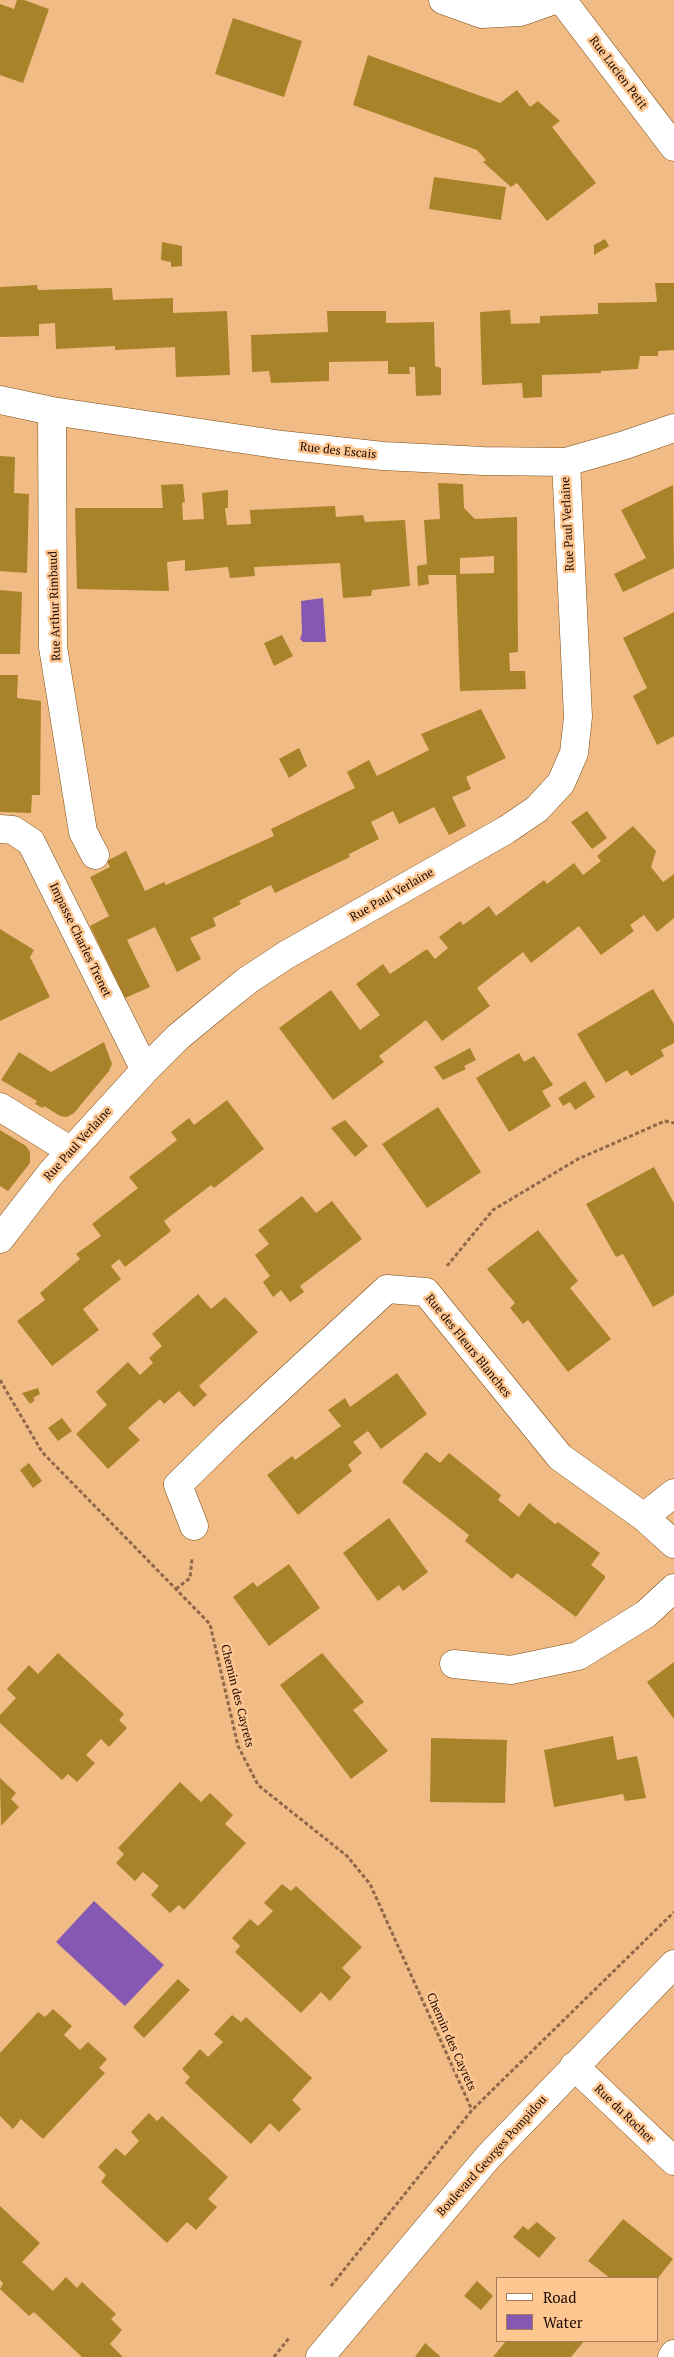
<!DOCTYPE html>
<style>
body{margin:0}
#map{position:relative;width:674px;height:2357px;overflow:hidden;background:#f1bb85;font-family:"PT Serif",serif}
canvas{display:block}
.legend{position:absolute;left:496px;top:2277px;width:162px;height:65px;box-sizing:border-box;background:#fec792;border:1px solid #a37b58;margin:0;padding:6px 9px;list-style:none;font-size:15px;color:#1b0800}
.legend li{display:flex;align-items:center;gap:10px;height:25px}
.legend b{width:25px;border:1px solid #a37b58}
</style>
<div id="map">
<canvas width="674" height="2357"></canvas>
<ul class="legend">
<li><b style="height:6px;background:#fff"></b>Road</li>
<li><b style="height:14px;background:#8558b3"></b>Water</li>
</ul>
</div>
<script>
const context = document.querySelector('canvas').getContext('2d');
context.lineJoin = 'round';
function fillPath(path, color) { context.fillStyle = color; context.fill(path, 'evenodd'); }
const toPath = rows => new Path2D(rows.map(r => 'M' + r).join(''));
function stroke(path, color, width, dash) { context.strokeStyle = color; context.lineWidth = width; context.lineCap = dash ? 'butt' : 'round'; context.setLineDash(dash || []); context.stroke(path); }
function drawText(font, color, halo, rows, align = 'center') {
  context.font = font + ' "PT Serif",serif'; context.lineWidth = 5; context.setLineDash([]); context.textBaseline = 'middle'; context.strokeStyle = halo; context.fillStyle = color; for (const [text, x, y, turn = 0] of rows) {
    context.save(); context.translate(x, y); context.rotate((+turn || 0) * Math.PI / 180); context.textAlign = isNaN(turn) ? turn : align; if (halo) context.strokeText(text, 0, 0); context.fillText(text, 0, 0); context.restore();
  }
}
fillPath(toPath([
 [323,598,326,642,303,642,300,639,302,633,301,601],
 [94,1901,164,1965,125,2006,56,1942]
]), '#8558b3');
fillPath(toPath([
 [17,0,24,0,49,9,23,83,0,75,0,4,14,9],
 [233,18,302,41,284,97,215,74],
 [368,55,500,103,517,90,530,107,538,101,560,121,552,127,596,183,547,221,517,183,511,187,483,162,486,160,477,150,353,105],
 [434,177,506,187,501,220,429,209],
 [605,239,609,246,594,255,594,245],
 [162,242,182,246,182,266,171,267,171,262,161,260],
 [655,283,674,283,674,350,658,351,658,356,640,356,638,369,601,371,601,373,542,375,542,397,523,398,522,383,482,385,480,312,510,310,511,324,540,323,540,316,598,314,598,303,657,302],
 [37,285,38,290,112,288,113,300,173,298,173,313,227,311,230,375,176,377,175,347,115,350,115,346,56,349,55,323,39,324,39,336,0,337,0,287],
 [327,311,386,311,386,323,434,322,435,366,441,368,441,395,416,396,415,367,409,367,410,374,388,374,388,361,329,362,329,381,271,383,269,371,252,372,251,335,328,332],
 [0,456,15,457,14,493,29,494,27,573,0,571],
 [438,483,463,484,464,508,475,519,517,517,518,652,509,653,510,671,525,671,526,689,460,691,456,575,428,575,429,584,418,586,417,566,427,564,424,520,440,519],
 [494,556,494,573,460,574,460,558],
 [183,484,185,502,182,503,183,520,204,519,202,493,228,490,228,508,225,508,227,525,251,524,250,510,335,506,336,517,363,515,365,522,405,520,410,586,372,590,371,596,343,598,340,563,254,567,255,576,230,578,228,567,185,571,185,560,167,562,169,591,77,589,75,508,163,508,161,485],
 [673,485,674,568,623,592,614,574,646,558,621,510],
 [0,590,22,592,20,654,0,654],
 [674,612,674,736,657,745,633,696,647,688,623,638],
 [282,635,293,656,274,666,264,643],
 [0,675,18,675,17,698,41,701,40,795,32,795,31,813,0,812],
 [481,709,506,758,466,777,471,789,452,797,466,826,449,835,434,807,399,824,393,811,371,822,379,839,349,854,350,857,275,893,271,885,239,901,241,904,213,918,216,926,190,938,201,959,177,972,155,927,127,940,150,987,125,998,90,926,109,916,90,877,110,867,107,861,126,851,145,891,164,882,166,885,274,836,271,829,355,788,347,772,369,760,377,776,429,750,421,734],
 [299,748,307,766,289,778,279,759],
 [587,811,607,838,592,849,571,822],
 [633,826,656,851,651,867,663,882,674,874,674,918,657,932,644,915,630,925,634,931,601,955,579,926,531,963,523,952,477,988,490,1006,442,1041,426,1020,379,1056,384,1062,333,1100,279,1028,331,990,360,1030,380,1015,356,984,383,964,390,974,427,949,435,959,448,948,439,937,460,921,463,925,489,906,496,916,544,880,547,884,574,863,583,875,601,861,597,856],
 [0,929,34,950,30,957,50,997,0,1021],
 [653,989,674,1024,674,1043,661,1050,664,1056,631,1076,627,1070,606,1083,577,1034],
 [104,1042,112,1064,109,1071,74,1113,67,1117,60,1116,44,1106,43,1108,35,1104,37,1101,1,1080,19,1052,51,1072],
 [470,1048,476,1060,464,1066,466,1069,443,1080,434,1067],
 [519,1053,524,1062,534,1056,553,1085,542,1091,551,1106,509,1132,476,1078],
 [585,1081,595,1097,575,1110,570,1102,563,1106,558,1098],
 [227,1100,264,1149,214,1188,211,1185,164,1221,171,1231,125,1267,119,1259,111,1266,121,1279,83,1309,99,1330,52,1366,17,1321,45,1300,40,1293,80,1259,76,1254,101,1236,92,1224,138,1188,129,1177,177,1140,171,1132,189,1118,194,1125],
 [438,1107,481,1172,427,1208,382,1144],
 [345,1120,368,1146,355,1157,331,1128],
 [0,1130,26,1146,30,1152,30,1163,8,1191,0,1186],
 [654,1167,674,1203,674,1295,653,1307,623,1254,616,1257,586,1204],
 [302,1196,316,1213,332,1201,362,1239,300,1286,304,1292,290,1302,281,1290,273,1297,263,1282,270,1276,255,1255,269,1244,258,1230],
 [538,1230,578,1281,570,1288,611,1339,568,1372,528,1320,523,1324,510,1308,515,1303,487,1269],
 [198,1294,211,1309,225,1297,258,1332,199,1386,207,1395,194,1407,179,1391,164,1404,160,1399,128,1428,140,1440,108,1469,76,1434,107,1405,96,1392,128,1362,140,1375,153,1363,149,1358,162,1346,152,1334],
 [397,1373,427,1414,381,1449,368,1431,353,1442,362,1453,348,1465,352,1471,298,1515,267,1475,292,1456,295,1460,341,1426,328,1410,345,1398,350,1407],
 [38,1388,40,1394,33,1398,35,1400,30,1404,22,1393],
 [62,1418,72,1431,58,1441,48,1428],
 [426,1452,440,1463,449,1453,501,1495,498,1500,519,1517,529,1503,555,1524,558,1522,600,1553,591,1565,605,1576,605,1578,576,1617,517,1573,512,1579,465,1541,469,1535,402,1482],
 [29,1463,42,1481,33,1488,20,1470],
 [389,1518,428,1572,403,1591,399,1585,378,1601,343,1553],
 [289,1564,320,1608,269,1646,233,1597,253,1582,257,1587],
 [58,1653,124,1714,119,1720,127,1728,109,1747,101,1739,86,1755,95,1763,77,1782,68,1774,62,1780,0,1723,0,1715,16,1698,7,1689,29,1665,38,1674],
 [322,1653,364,1702,353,1710,388,1751,351,1779,280,1685],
 [674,1662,674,1719,647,1682],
 [613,1736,617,1760,637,1756,646,1798,625,1801,623,1794,554,1807,544,1750],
 [431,1738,507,1740,505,1803,430,1802],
 [0,1778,16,1793,11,1799,19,1807,1,1826],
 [180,1782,201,1802,210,1793,233,1815,225,1824,246,1843,184,1910,179,1905,170,1913,151,1895,159,1886,143,1872,135,1881,116,1863,124,1854,118,1848],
 [282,1884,291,1891,296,1886,362,1947,342,1968,351,1977,330,2001,321,1992,301,2013,235,1952,240,1946,232,1938,250,1919,258,1926,273,1911,264,1903],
 [178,1979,190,1990,144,2038,133,2027],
 [53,2009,72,2026,64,2035,80,2050,88,2042,107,2059,99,2068,105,2073,43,2139,21,2119,13,2129,0,2116,0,2053,38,2012,45,2017],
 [232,2015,241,2022,246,2017,312,2078,292,2100,301,2109,279,2132,270,2123,251,2144,185,2083,190,2077,182,2069,200,2049,208,2057,223,2042,214,2034],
 [149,2113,157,2121,162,2116,228,2177,208,2199,217,2207,196,2230,187,2222,167,2243,101,2182,106,2175,98,2167,116,2148,125,2156,139,2141,131,2132],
 [0,2206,40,2243,22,2262,53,2291,66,2277,77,2288,82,2282,116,2314,111,2319,122,2330,110,2344,123,2357,82,2357,34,2312,29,2316,0,2289,3,2283,0,2280],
 [623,2219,673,2259,658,2278,610,2278,588,2261],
 [537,2222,556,2238,539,2258,513,2237,523,2226,528,2230],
 [477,2281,493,2296,481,2310,464,2296],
 [506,2341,584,2341,571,2357,493,2357],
 [425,2343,441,2357,415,2357]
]), '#a98329');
const minor = toPath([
 [443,0,482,14,520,12,554,0],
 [562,0,674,147],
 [0,400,52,411,282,445,383,456,483,461,566,462,625,445,674,428],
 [52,411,53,647,83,832,95,855],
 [0,829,13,830,31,842,145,1070],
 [0,1107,71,1151],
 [0,1239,51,1173,145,1070,178,1037,212,1009,248,980,286,955,506,830,537,809,561,783,574,753,578,717,566,462],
 [644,1517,674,1493],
 [194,1526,178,1485,230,1434,387,1289,426,1292,560,1457,644,1517,674,1544],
 [454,1664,511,1670,578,1656,646,1614,674,1588],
 [574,2066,674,2161],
 [320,2357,488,2157,674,1964],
 [672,2357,674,2354]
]);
stroke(minor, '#7b4c13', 29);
stroke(toPath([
 [447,1266,493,1210,578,1159,665,1121,674,1123],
 [0,1380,42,1452,210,1624,238,1746,258,1785,347,1856,370,1884,472,2110],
 [176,1589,190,1578,192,1559],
 [331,2286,472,2110,674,1912],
 [274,2357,289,2338]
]), '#8e6848', 3, [4, 2.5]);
stroke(minor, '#fff', 28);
drawText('12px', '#1b0800', '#fec792', [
 ["Rue Lucien Petit",618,73,53],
 ["Rue des Escais",338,451,6],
 ["Rue Paul Verlaine",568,524,-93],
 ["Rue Arthur Rimbaud",55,606,-92],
 ["Rue Paul Verlaine",392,895,-30],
 ["Impasse Charles Trenet",80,940,64],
 ["Rue Paul Verlaine",78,1144,-48],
 ["Rue des Fleurs Blanches",468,1346,51],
 ["Chemin des Cayrets",237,1696,76],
 ["Chemin des Cayrets",451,2042,66],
 ["Rue du Rocher",624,2114,44],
 ["Boulevard Georges Pompidou",492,2156,-48]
]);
</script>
